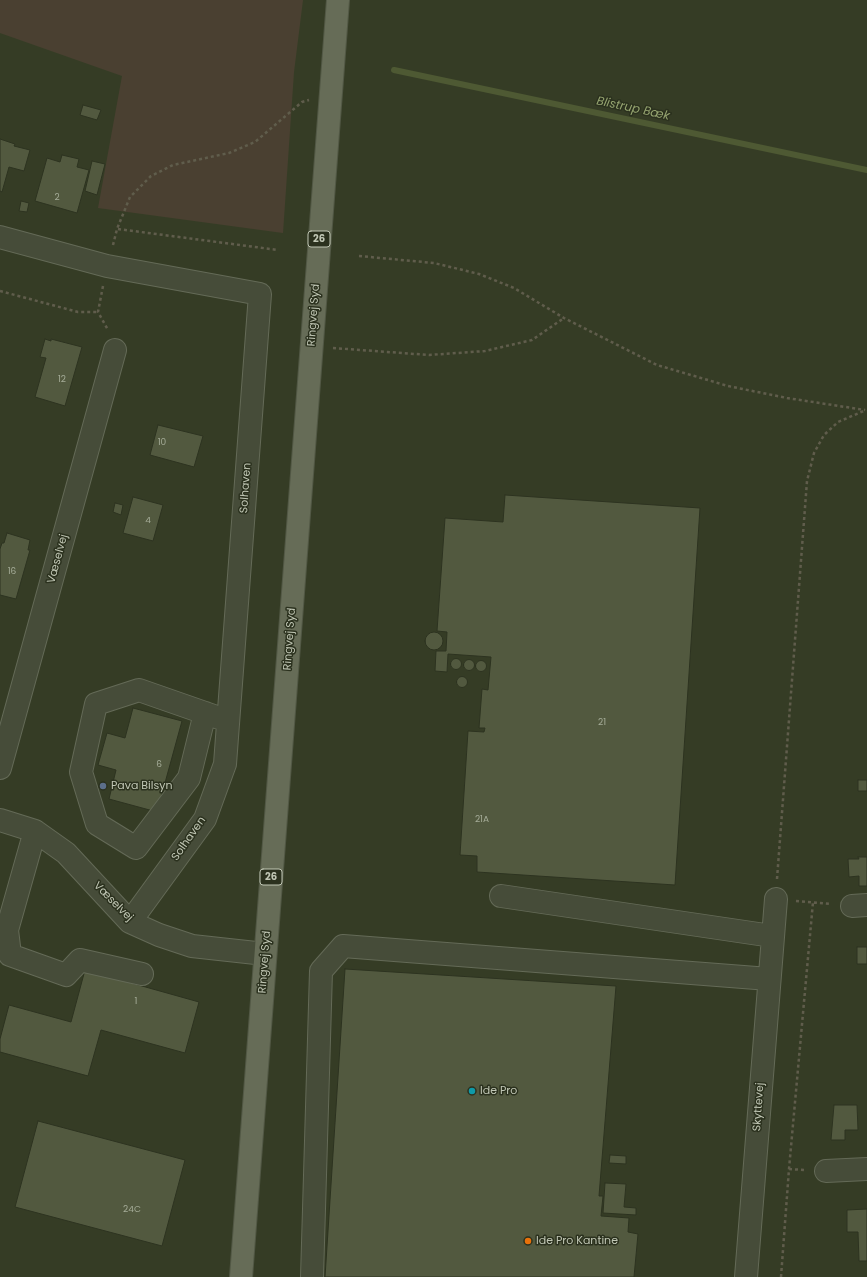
<!DOCTYPE html>
<meta charset="utf-8">
<style>
body{margin:0}
canvas{display:block;background:#353c25}
</style>
<canvas width="867" height="1277"></canvas>
<script>
const context = document.querySelector('canvas').getContext('2d');
context.lineJoin = 'round';
function fillPath(path, color) { context.fillStyle = color; context.fill(path, 'evenodd'); }
const toPath = rows => new Path2D(rows.map(r => 'M' + r).join(''));
function stroke(path, color, width, dash) { context.strokeStyle = color; context.lineWidth = width; context.lineCap = dash ? 'butt' : 'round'; context.setLineDash(dash || []); context.stroke(path); }
function drawText(font, color, halo, rows, align = 'center') {
  context.font = font + ' Poppins,sans-serif'; context.lineWidth = 3; context.setLineDash([]); context.textBaseline = 'middle'; context.strokeStyle = halo; context.fillStyle = color; for (const [text, x, y, turn = 0] of rows) {
    context.save(); context.translate(x, y); context.rotate((+turn || 0) * Math.PI / 180); context.textAlign = isNaN(turn) ? turn : align; if (halo) context.strokeText(text, 0, 0); context.fillText(text, 0, 0); context.restore();
  }
}
fillPath(toPath([
 [0,0,303,0,294,72,283,233,98,208,122,76,0,33]
]), '#4a4031');
stroke(toPath([
 [394,70,867,170]
]), '#4e5933', 6);
const building = toPath([
 [83,105,101,110,97,120,80,115,83,105],
 [0,139,15,144,14,146,30,150,24,171,9,167,2,192,0,191,0,139],
 [62,155,79,159,77,167,89,170,77,213,35,201,47,158,60,162,62,155],
 [92,161,105,164,97,195,85,191,92,161],
 [21,201,29,203,27,212,19,211,21,201],
 [45,339,51,341,51,339,82,347,65,406,35,397,46,358,40,357,45,339],
 [158,425,203,436,194,467,150,455,158,425],
 [505,495,700,508,675,885,477,872,477,856,460,855,468,731,484,732,485,728,479,728,482,689,488,690,491,657,448,654,447,672,435,671,436,651,446,651,447,632,437,631,445,518,503,522,505,495],
 [133,497,163,505,153,541,123,533,133,497],
 [115,503,123,505,121,515,113,512,115,503],
 [7,533,30,540,28,550,30,550,16,599,0,595,0,549,2,543,4,543,7,533],
 '425 641a9 9 0 1 1 18 0a9 9 0 1 1-18 0Z',
 '450.5 664a5.5 5.5 0 1 1 11 0a5.5 5.5 0 1 1-11 0Z',
 '463.5 665a5.5 5.5 0 1 1 11 0a5.5 5.5 0 1 1-11 0Z',
 '475.5 666a5.5 5.5 0 1 1 11 0a5.5 5.5 0 1 1-11 0Z',
 '456.5 682a5.5 5.5 0 1 1 11 0a5.5 5.5 0 1 1-11 0Z',
 [133,708,182,721,157,812,109,799,116,770,98,765,107,733,125,738,133,708],
 [858,780,867,780,867,791,858,791,858,780],
 [858,857,867,857,867,886,859,886,859,876,849,877,848,859,859,859,858,857],
 [857,947,867,947,867,964,857,964,857,947],
 [345,969,616,986,599,1196,603,1196,601,1216,629,1218,628,1232,638,1234,634,1277,325,1277,345,969],
 [85,970,199,1002,185,1053,101,1030,88,1076,0,1052,0,1039,9,1005,71,1022,85,970],
 [834,1105,857,1105,858,1130,845,1130,845,1140,831,1140,834,1105],
 [38,1121,185,1160,162,1246,15,1207,38,1121],
 [610,1155,626,1156,626,1164,609,1163,610,1155],
 [605,1183,626,1184,624,1207,636,1208,636,1215,603,1213,605,1183],
 [867,1209,867,1261,859,1261,858,1232,847,1232,847,1210,867,1209]
]);
fillPath(building, '#52593f');
stroke(building, '#2d3320', 1);
const minor = toPath([
 [0,237,107,266,260,294,225,764,205,819,130,922],
 [205,713,189,778,136,848,97,824,81,772,96,704,139,690,205,713,228,721],
 [0,768,115,350],
 [0,820,35,831,66,853,130,922,159,935,192,946,265,954],
 [35,831,7,930,10,955,66,975,80,960,142,974],
 [501,896,772,936],
 [852,906,867,905],
 [826,1171,867,1169],
 [312,1277,321,971,343,946,769,979],
 [746,1277,776,899]
]);
const major = toPath([
 [241,1277,338,0]
]);
stroke(minor, '#646a57', 24);
stroke(major, '#525845', 24);
stroke(toPath([
 [118,229,278,250],
 [113,245,117,229,130,197,151,176,173,165,229,153,255,142,302,102,309,100],
 [359,256,434,263,479,274,514,288,564,318,657,365,728,386,787,398,865,410],
 [103,286,98,312,108,330],
 [0,291,78,312,98,312],
 [333,348,429,355,485,351,532,340,564,318],
 [777,879,807,481,814,453,824,435,838,422,866,410],
 [796,901,831,904],
 [789,1169,804,1170],
 [781,1277,789,1169,813,902]
]), '#605d4c', 2.5, [3, 3]);
stroke(minor, '#464c39', 22);
stroke(major, '#666c57', 22);
for (const [x, y, r, color] of [
 [103,786,4,"#5c6f8a"],
 [472,1091,4,"#0f9aa8"],
 [528,1241,4,"#e8710a"]
]) { const dot = new Path2D(); dot.arc(x, y, r, 0, 2 * Math.PI); context.fillStyle = color; context.fill(dot); stroke(dot, '#2b311e', 1.5); }
drawText('9px', '#a5ac98', null, [
 ["2",57,198],
 ["12",62,380],
 ["10",162,443],
 ["4",148,521],
 ["16",12,572],
 ["21",602,723],
 ["6",159,765],
 ["21A",482,820],
 ["1",136,1002],
 ["24C",132,1210]
]);
for (const [x, y, w] of [
 [319,239,22],
 [271,877,22]
]) { const box = new Path2D(); box.roundRect(x - w / 2, y - 8, w, 16, 3); context.fillStyle = '#2b311e'; context.fill(box); stroke(box, '#c1c7b5', 1); }
drawText('bold 10px', '#c1c7b5', null, [
 ["26",319,239],
 ["26",271,877]
]);
drawText('11px', '#c1c7b5', '#2b311e', [
 ["Ringvej Syd",314,315,-86],
 ["Solhaven",246,488,-86],
 ["Væselvej",58,559,-75],
 ["Ringvej Syd",290,639,-86],
 ["Solhaven",189,839,-55],
 ["Væselvej",113,902,45],
 ["Ringvej Syd",265,962,-86],
 ["Skyttevej",759,1107,-86]
]);
drawText('11px', '#c1c7b5', '#2b311e', [
 ["Pava Bilsyn",111,786],
 ["Ide Pro",480,1091],
 ["Ide Pro Kantine",536,1241]
], 'left');
drawText('italic 12px', '#95a470', '#2b311e', [
 ["Blistrup Bæk",633,109,12]
]);
</script>
